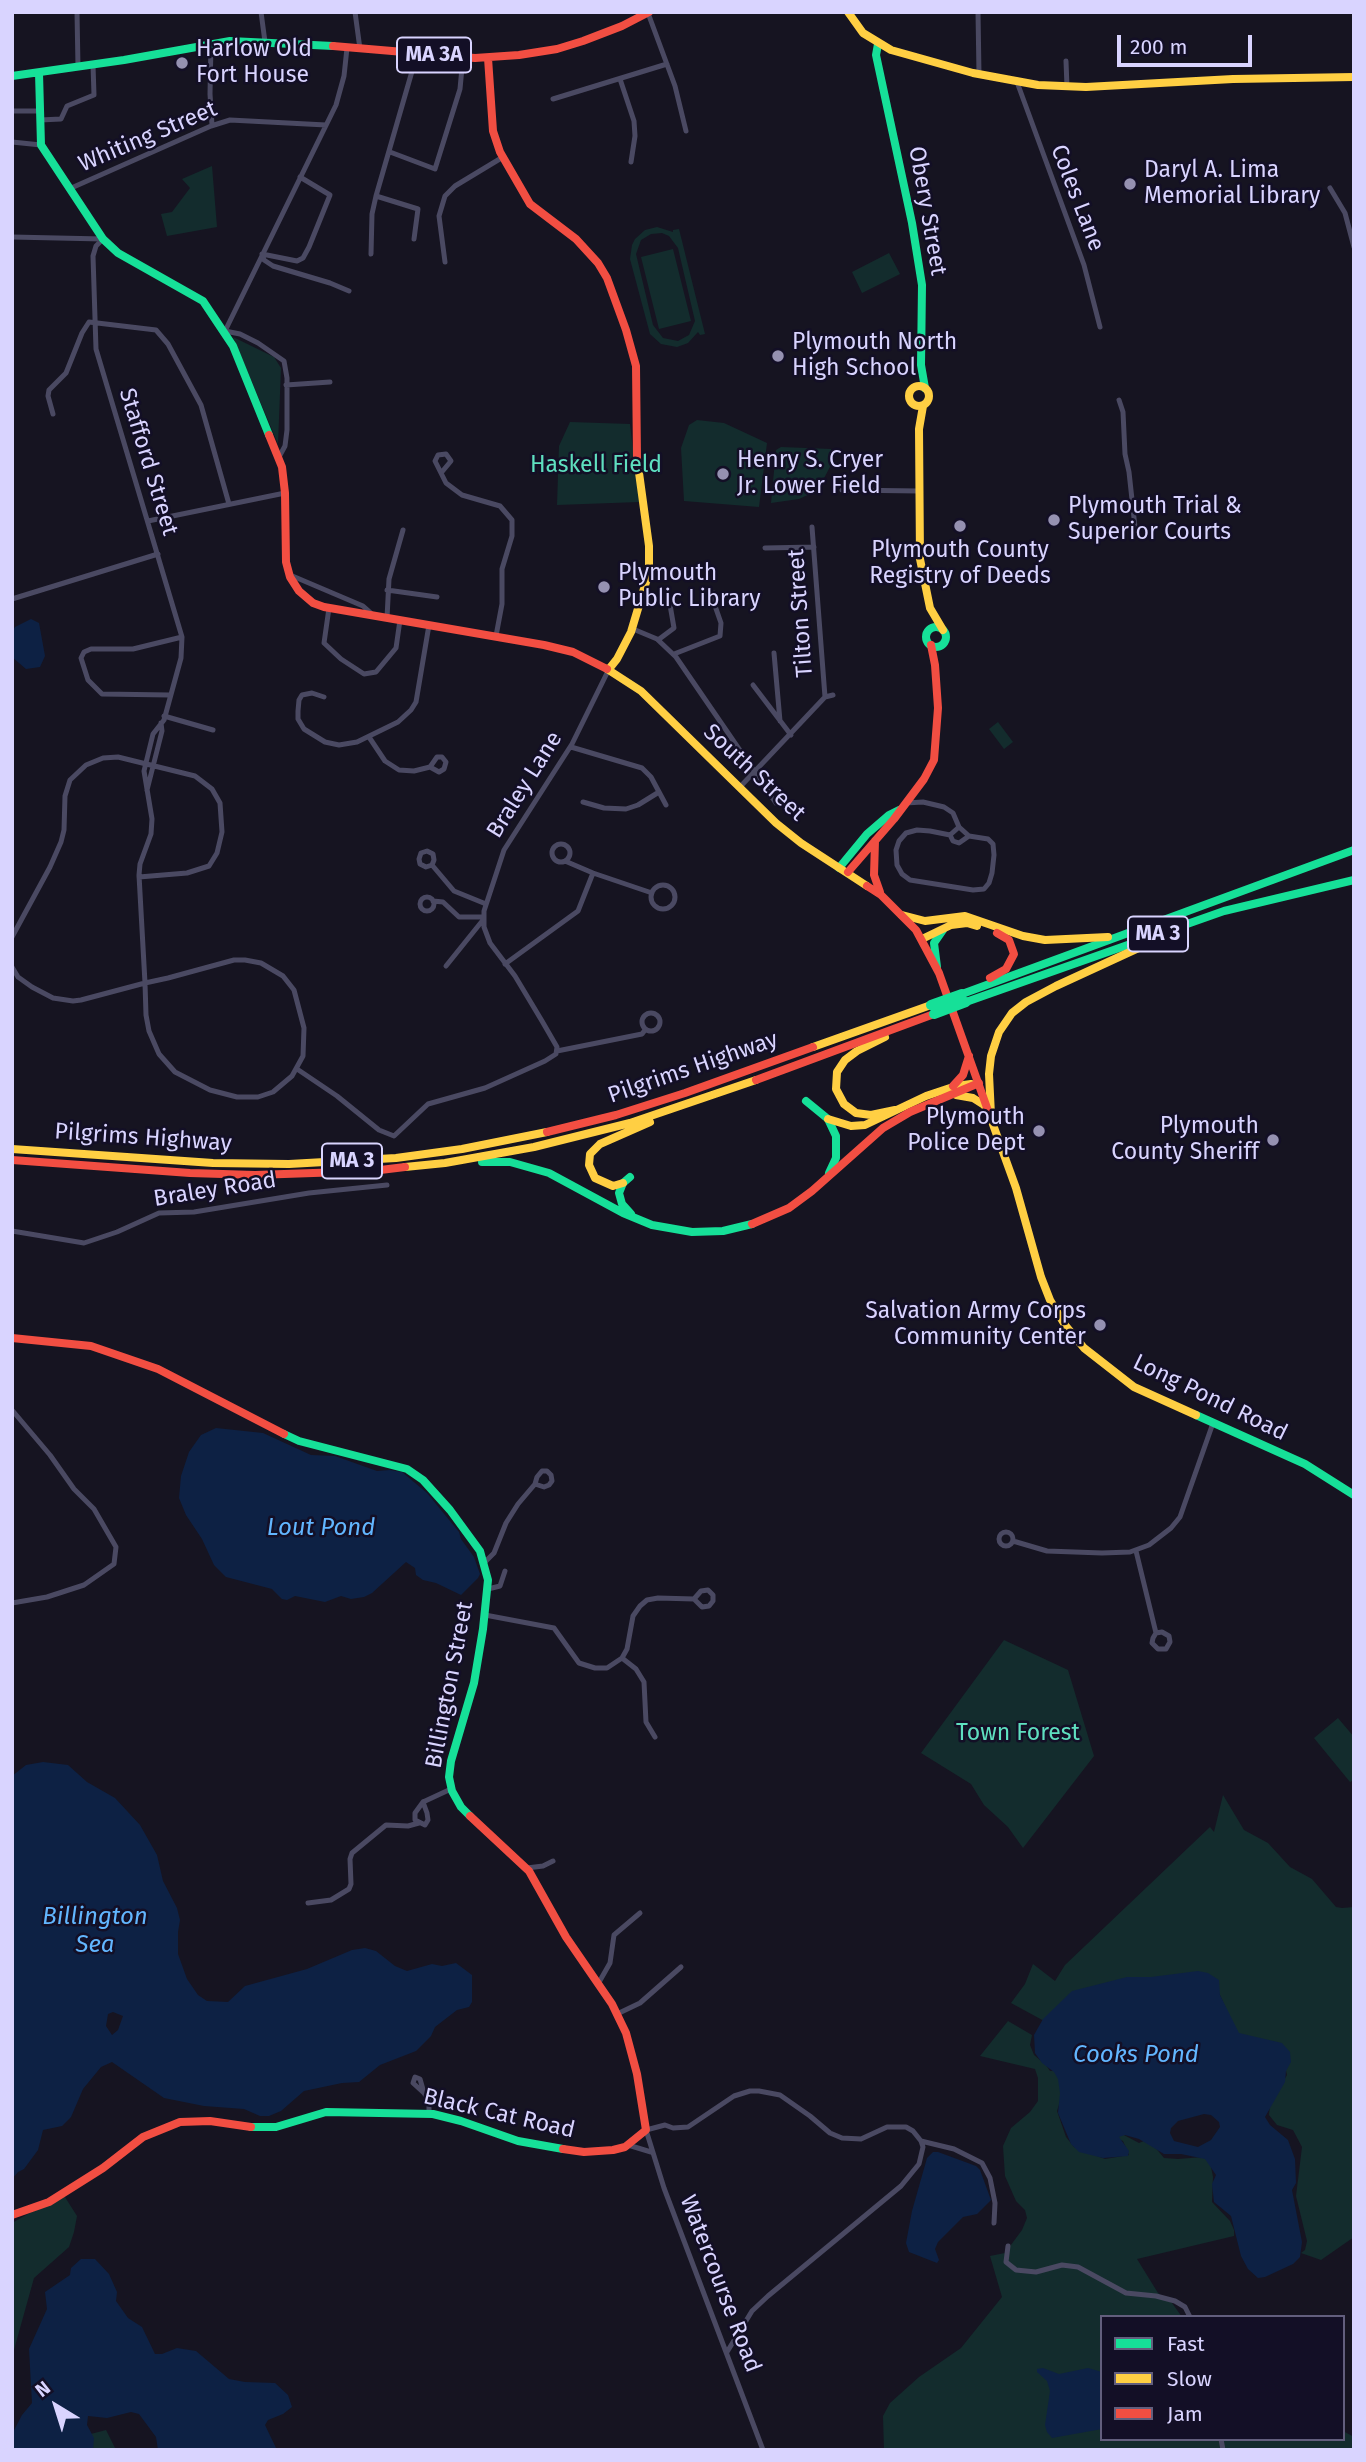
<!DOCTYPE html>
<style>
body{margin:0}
#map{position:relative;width:1366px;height:2462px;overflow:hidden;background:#161421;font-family:"Fira Sans",sans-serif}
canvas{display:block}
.frame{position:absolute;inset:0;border:14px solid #d9d4ff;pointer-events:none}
.legend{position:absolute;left:1100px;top:2315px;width:245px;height:126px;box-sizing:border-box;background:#130f26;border:2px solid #625e7d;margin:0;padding:9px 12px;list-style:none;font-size:21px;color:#d9d4ff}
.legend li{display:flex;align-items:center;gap:14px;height:35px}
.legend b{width:35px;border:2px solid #625e7d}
.north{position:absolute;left:21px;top:2371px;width:70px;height:70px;-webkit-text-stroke:5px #130f26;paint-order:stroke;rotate:322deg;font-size:19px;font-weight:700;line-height:28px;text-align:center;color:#d9d4ff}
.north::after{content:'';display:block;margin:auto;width:24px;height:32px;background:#d9d4ff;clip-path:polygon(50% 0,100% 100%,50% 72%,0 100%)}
.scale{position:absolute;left:1117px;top:35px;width:135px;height:32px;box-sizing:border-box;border:4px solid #d9d4ff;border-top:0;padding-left:9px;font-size:21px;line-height:24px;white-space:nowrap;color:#d9d4ff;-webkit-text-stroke:5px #130f26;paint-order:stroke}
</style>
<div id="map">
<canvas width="1366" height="2462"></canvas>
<div class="frame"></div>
<ul class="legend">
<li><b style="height:9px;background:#16e098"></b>Fast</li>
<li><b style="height:9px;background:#ffcf43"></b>Slow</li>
<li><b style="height:9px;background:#f24e42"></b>Jam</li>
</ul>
<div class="north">N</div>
<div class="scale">200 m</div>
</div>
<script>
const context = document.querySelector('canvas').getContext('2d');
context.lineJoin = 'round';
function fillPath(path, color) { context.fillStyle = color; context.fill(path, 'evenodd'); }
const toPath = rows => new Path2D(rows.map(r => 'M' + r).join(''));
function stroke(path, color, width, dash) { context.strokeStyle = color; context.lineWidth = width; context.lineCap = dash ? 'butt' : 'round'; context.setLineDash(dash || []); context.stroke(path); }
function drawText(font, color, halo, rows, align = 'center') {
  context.font = font + ' "Fira Sans",sans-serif'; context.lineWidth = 5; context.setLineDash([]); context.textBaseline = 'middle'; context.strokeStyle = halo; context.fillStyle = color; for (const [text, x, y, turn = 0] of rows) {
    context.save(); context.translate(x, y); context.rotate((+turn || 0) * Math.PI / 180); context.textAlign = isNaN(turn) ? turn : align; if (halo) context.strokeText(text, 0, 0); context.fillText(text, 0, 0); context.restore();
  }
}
fillPath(toPath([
 [212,166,217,227,167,236,161,214,172,212,190,188,182,179],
 [657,227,673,232,673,230,679,229,705,334,700,335,698,332,688,343,677,347,661,344,650,334,630,259,632,245,635,239,645,230],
 [651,234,662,233,669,236,678,248,695,321,689,335,678,341,663,338,653,325,636,254,641,240],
 [673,249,691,321,659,329,641,257],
 [889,253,900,274,862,293,852,272],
 [233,337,274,357,281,368,278,444],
 [697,420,724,423,767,443,759,507,684,501,681,448,689,425],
 [570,422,630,424,639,502,557,505,559,446],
 [781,447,831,449,832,463,821,484,812,493,799,499,771,503,776,450],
 [998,722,1013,742,1004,749,989,729],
 [1004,1640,1068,1670,1094,1756,1023,1848,1008,1827,984,1805,971,1784,921,1753],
 [1338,1718,1354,1737,1354,1780,1350,1782,1314,1738],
 [1223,1795,1244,1830,1268,1843,1290,1867,1312,1879,1336,1907,1342,1908,1354,1907,1354,2237,1321,2260,1301,2253,1305,2250,1307,2241,1296,2196,1302,2147,1293,2130,1277,2125,1269,2115,1270,2105,1287,2075,1283,2058,1236,2032,1220,1995,1213,1986,1046,2022,1011,2003,1025,1984,1033,1964,1055,1981,1065,1965,1210,1827,1214,1832],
 [1008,2021,1032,2035,1030,2045,1034,2055,1046,2065,1050,2071,1056,2071,1060,2078,1062,2095,1057,2111,1066,2137,1074,2147,1105,2159,1129,2155,1123,2141,1114,2137,1122,2134,1139,2143,1144,2141,1154,2146,1164,2158,1178,2159,1203,2157,1210,2162,1213,2177,1212,2202,1230,2221,1234,2230,1234,2236,1137,2259,1158,2293,1172,2303,1182,2317,1102,2317,1102,2439,1343,2439,1343,2431,1354,2437,1354,2450,884,2450,883,2416,890,2403,919,2377,961,2348,1002,2297,990,2256,1005,2253,1022,2230,1027,2218,1025,2210,1016,2201,1005,2176,1003,2146,1011,2128,1030,2112,1038,2101,1038,2078,1035,2069,980,2056],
 [63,2194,77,2216,74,2232,69,2247,34,2278,12,2357,12,2223],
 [106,2430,116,2450,88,2450,87,2435]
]), '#132c2d');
fillPath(toPath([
 [31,619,39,623,45,656,40,667,26,669,12,657,12,632,15,627],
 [216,1428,263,1433,311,1455,335,1456,377,1471,390,1470,402,1472,427,1493,459,1532,461,1539,474,1557,480,1574,478,1578,461,1595,436,1583,423,1580,416,1575,415,1568,406,1562,372,1593,364,1597,351,1599,341,1596,325,1602,295,1596,287,1600,282,1599,272,1589,226,1577,214,1565,202,1539,186,1515,179,1498,181,1476,189,1452,201,1435],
 [43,1762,68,1765,87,1782,115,1798,140,1825,157,1855,163,1881,177,1908,180,1920,178,1932,178,1954,187,1979,198,1995,207,2001,228,2002,245,1986,307,1969,352,1950,365,1948,376,1951,395,1966,407,1971,432,1964,442,1966,456,1963,472,1975,472,2002,469,2007,457,2010,435,2027,431,2036,416,2051,380,2065,359,2082,342,2083,304,2091,281,2111,269,2116,260,2116,244,2109,204,2106,164,2098,112,2062,101,2067,83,2089,71,2117,62,2126,43,2130,38,2150,24,2169,18,2172,12,2179,12,1776,26,1765],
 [113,2012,123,2016,118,2030,112,2035,106,2026,108,2014],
 [1198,1971,1208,1973,1219,1980,1220,1995,1239,2033,1282,2043,1290,2052,1291,2062,1286,2071,1285,2082,1265,2117,1270,2125,1288,2140,1295,2159,1296,2183,1292,2190,1302,2242,1300,2257,1293,2264,1265,2277,1258,2278,1248,2269,1241,2256,1231,2216,1214,2202,1212,2184,1216,2175,1205,2159,1181,2154,1164,2154,1139,2139,1125,2135,1119,2137,1129,2151,1128,2156,1103,2158,1079,2152,1071,2144,1058,2113,1060,2093,1058,2079,1054,2072,1042,2063,1035,2053,1034,2035,1043,2019,1072,1991,1127,1977,1151,1977],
 [1204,2114,1211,2115,1219,2122,1220,2127,1211,2140,1198,2147,1174,2141,1170,2133,1171,2128,1178,2121],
 [933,2152,938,2152,976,2166,980,2170,991,2200,977,2214,963,2217,938,2242,935,2249,939,2260,937,2263,909,2252,906,2243,912,2211,927,2158],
 [81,2259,95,2259,109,2274,117,2292,116,2301,128,2318,142,2327,155,2354,162,2354,177,2348,196,2351,229,2379,245,2382,275,2383,288,2395,292,2407,283,2414,268,2420,265,2425,277,2450,158,2450,156,2437,139,2414,131,2412,107,2418,88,2416,87,2425,94,2438,93,2450,12,2450,12,2434,22,2415,32,2403,29,2349,47,2309,45,2292,70,2275,71,2268],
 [1043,2368,1059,2374,1088,2368,1102,2372,1102,2429,1052,2438,1047,2432,1045,2425,1050,2391,1047,2381,1037,2372,1037,2369]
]), '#0d2144');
stroke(toPath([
 [77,12,78,67],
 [261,12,265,42],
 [355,12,360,49],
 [978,12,979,74],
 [648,13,675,86,686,131],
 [211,44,210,94,212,125],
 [1066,61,1067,87],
 [620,79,634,121,635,136,631,162],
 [1017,82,1084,265,1100,327],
 [553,99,667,64],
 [12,111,40,111],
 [40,120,61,119,67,106,94,95,93,65],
 [12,142,41,145],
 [390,152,435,169,460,89,463,57],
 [1330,188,1345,213,1354,247],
 [69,189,211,126,230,120,326,125],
 [376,196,418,209,414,239],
 [12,237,103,239],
 [262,254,297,261,303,258,309,247,330,195,300,177],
 [262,254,264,260,273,266,330,283,349,291],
 [371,254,372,214,376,196,417,54],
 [445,262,439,216,445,196,455,186,503,157],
 [286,385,330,382],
 [1119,400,1123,412,1125,454,1129,472,1135,527,1138,533],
 [53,414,48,396,49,390,66,373,82,333,89,322,156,330,168,344,201,405,229,504],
 [279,457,285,446,287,430,287,378,284,361,258,343,240,334,225,331,336,105,344,76,347,48],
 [441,473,435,461,438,455,446,454,451,461,441,473,446,483,462,495,500,506,512,520,512,536,502,569,502,604,496,636],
 [842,490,920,491],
 [148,521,285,493],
 [812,527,825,697],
 [765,548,814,547],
 [290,575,363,606,372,614],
 [387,590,437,597],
 [12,599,158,554],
 [329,608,324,643,341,659,364,674,376,672,396,648,400,620],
 [387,618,389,579,403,530],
 [633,629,657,639,676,657,776,803],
 [658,640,674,628,669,599],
 [774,653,780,721],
 [674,654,720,636,721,623,714,603,714,593],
 [753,685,791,735],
 [170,695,102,694,88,680,81,658,84,652,91,649,133,649,182,637],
 [324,697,312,693,302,695,299,700,298,711,298,719,304,729,325,742,339,745,357,742,398,722,411,710,416,702,429,625],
 [164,716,213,730],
 [369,737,385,761,399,770,414,771,430,767,439,772,444,769,446,762,442,757,437,757,430,767],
 [571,747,642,768,651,777,666,805],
 [739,788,825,697,833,695],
 [147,790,162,731,161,723],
 [583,802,604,808,626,809,638,805,659,792],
 [905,803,923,802,944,807,953,813,959,827],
 [950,835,959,827,969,836,988,839,993,844,994,855,992,873,989,883,984,889,973,890,910,880,902,874,897,865,896,850,899,841,906,833,917,830,930,831,950,835,953,841,959,843,969,836],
 '552 853a9 9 0 1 1 18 0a9 9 0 1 1-18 0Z',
 [565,861,593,873,652,893],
 [432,865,434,860,433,854,427,851,421,853,419,859,420,864,426,867,432,865,454,891,486,904],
 '651 897a12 12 0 1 1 24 0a12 12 0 1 1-24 0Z',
 '420 904a7 7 0 1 1 14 0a7 7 0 1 1-14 0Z',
 [433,901,443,902,459,917,483,917],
 [12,937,50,867,61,842,64,830,65,796,70,780,86,765,103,758,118,757,195,776,212,789,220,803,222,832,217,853,209,866,187,873,139,877],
 [505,964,578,911,593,873],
 [446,966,483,920],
 [12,967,18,977,32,987,53,998,73,1001,81,1000,145,983,168,978,234,960,245,960,261,963,283,976,294,990,304,1028,303,1056,292,1076,273,1092,258,1097,237,1097,210,1090,175,1072,159,1054,149,1031,146,1015,145,983,139,875,140,864,151,834,152,819,144,771,153,734,164,720,181,658,182,637,96,349,93,256,96,246,103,239],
 '642 1022a9 9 0 1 1 18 0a9 9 0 1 1-18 0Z',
 [557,1051,642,1034,645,1030],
 [297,1069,337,1096,379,1130,394,1136,428,1104,485,1088,545,1061,556,1054,557,1047,542,1021,515,976,490,943,484,927,484,911,504,850,572,744,609,669],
 [12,1231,84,1243,117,1232,159,1213,194,1212,309,1193,387,1185],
 [12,1410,50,1455,74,1489,94,1509,116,1547,114,1564,84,1585,47,1597,12,1603],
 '999 1539a7 7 0 1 1 14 0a7 7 0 1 1-14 0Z',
 [1013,1541,1047,1551,1102,1553,1130,1552,1149,1545,1171,1528,1180,1517,1213,1423],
 [1136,1551,1156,1633,1153,1638,1152,1643,1158,1649,1166,1649,1170,1642,1169,1636,1162,1632,1156,1633],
 [485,1562,494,1553,506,1523,518,1504,535,1484,544,1487,549,1485,552,1481,551,1475,547,1471,542,1471,537,1477,535,1484],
 [488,1589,500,1586,505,1571],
 [485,1615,554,1628,579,1663,595,1668,607,1668,622,1658,627,1649,633,1616,640,1606,647,1600,658,1598,694,1599,702,1607,709,1606,713,1601,713,1595,708,1590,701,1591,694,1599],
 [622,1658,636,1669,644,1682,646,1722,655,1737],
 [423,1802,415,1813,415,1820,425,1825,428,1820,427,1813,423,1802,451,1789],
 [527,1868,543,1866,553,1861],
 [308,1903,331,1900,349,1889,351,1884,350,1859,352,1853,386,1825,408,1826,419,1823],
 [598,1984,610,1963,614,1935,640,1913],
 [617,2014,640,2003,681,1967],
 [424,2093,413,2083,415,2077,420,2079,424,2093,429,2100,429,2114],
 [628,2145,651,2152],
 [1008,2246,1006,2262,1016,2270,1036,2272,1062,2265,1078,2267,1126,2293,1156,2296,1175,2301,1185,2307,1190,2317],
 [727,2352,752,2311,768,2296,901,2186,919,2164,923,2147,921,2141],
 [1221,2439,1223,2450],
 [763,2450,664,2188,646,2130,665,2125,673,2128,688,2127,734,2096,750,2091,759,2091,780,2095,810,2116,830,2133,842,2138,861,2139,887,2127,906,2127,913,2131,921,2141,954,2149,982,2163,990,2178,995,2203,994,2223]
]), '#4a4962', 5);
stroke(toPath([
 [878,44,876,55,912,223,922,285,921,365,925,388],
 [39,73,41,145,103,239,118,253,203,301,233,346,269,435],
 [12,76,124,60,230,41,333,46],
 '926 637a10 10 0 1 1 20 0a10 10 0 1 1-20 0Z',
 [839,868,867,834,889,815,899,810],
 [937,967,934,943,943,930],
 [962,994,1354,850],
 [966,1002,1224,911,1354,880],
 [806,1101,828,1119,836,1136,836,1158,829,1173],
 [482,1162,510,1162,549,1173,623,1213,652,1225,692,1232,723,1231,752,1224],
 [630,1177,623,1183,619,1193,622,1204,631,1214],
 [1196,1415,1305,1464,1354,1495],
 [284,1434,299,1441,407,1469,423,1480,450,1510,480,1551,488,1580,483,1629,474,1683,451,1761,449,1777,452,1791,461,1807,470,1816],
 [251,2127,276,2127,326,2112,433,2114,461,2121,518,2141,563,2149]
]), '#16e098', 8);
stroke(toPath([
 [848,12,863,33,891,50,973,73,1038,85,1086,87,1233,79,1354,77],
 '909 396a10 10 0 1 1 20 0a10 10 0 1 1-20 0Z',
 [923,406,919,429,920,559,930,608,943,630],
 [607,669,641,691,776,823,801,843,867,886],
 [609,669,617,659,631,632,649,572,649,546,637,458],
 [902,915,925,921,965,916,1023,936,1045,940,1108,937],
 [922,939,951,925,967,923,977,926],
 [885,1037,857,1051,845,1060,837,1072,836,1089,844,1104,856,1113,871,1115,895,1110],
 [813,1047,931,1005],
 [956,1095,973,1098,984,1105,990,1113],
 [991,1115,989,1074,991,1056,999,1032,1012,1013,1026,1002,1056,986,1158,939],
 [828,1119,851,1126,865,1125,926,1096,956,1086,971,1084],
 [991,1119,1016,1188,1041,1277,1050,1300,1065,1325,1084,1348,1134,1387,1196,1415],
 [12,1149,213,1163,289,1164,396,1158,462,1149,547,1132],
 [405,1167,445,1163,534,1147,630,1123,756,1080],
 [623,1183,613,1186,595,1178,589,1165,590,1154,600,1144,650,1122]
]), '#ffcf43', 8);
stroke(toPath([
 [333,46,475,58,519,55,557,49,583,41,622,26,649,12],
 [488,58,493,131,500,152,530,204,576,239,598,263,607,278,626,330,636,366,637,458],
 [269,435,282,467,285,493,286,562,290,577,299,591,313,603,324,607,544,645,573,652,607,669],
 [875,841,874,875,880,892],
 [848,872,894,819,924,779,934,760,938,708,935,665,931,645],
 [867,886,881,895,916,930,939,973,991,1119],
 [990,978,1006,969,1014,954,1009,940,997,933],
 [756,1080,934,1014],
 [953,1086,963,1075,969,1056],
 [547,1132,616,1115,685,1093,813,1047],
 [12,1160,190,1173,255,1175,372,1171,405,1167],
 [752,1224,789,1208,812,1191,883,1128,910,1112,979,1083],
 [12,1338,91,1346,158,1369,284,1434],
 [470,1816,529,1871,566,1937,612,2004,626,2033,637,2074,646,2130,625,2147,613,2150,584,2152,563,2149],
 [12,2215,49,2202,103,2168,143,2137,180,2122,210,2121,251,2127]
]), '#f24e42', 8);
stroke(toPath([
 [931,1005,962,994],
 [934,1014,966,1002]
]), '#16e098', 10);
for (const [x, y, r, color] of [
 [182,63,7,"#9591b1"],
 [1130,184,7,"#9591b1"],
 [778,356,7,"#9591b1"],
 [723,474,7,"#9591b1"],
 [1054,520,7,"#9591b1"],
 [960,526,7,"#9591b1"],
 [604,587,7,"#9591b1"],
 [1039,1131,7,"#9591b1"],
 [1273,1140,7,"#9591b1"],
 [1100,1325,7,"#9591b1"]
]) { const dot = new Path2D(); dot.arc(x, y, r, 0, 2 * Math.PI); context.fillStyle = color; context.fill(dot); stroke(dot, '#130f26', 2.5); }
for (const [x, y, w] of [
 [434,55,74],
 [1158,934,60],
 [352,1161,60]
]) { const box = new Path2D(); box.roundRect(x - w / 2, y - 17.5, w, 35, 5); context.fillStyle = '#130f26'; context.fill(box); stroke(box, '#d9d4ff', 2); }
drawText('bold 21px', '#d9d4ff', null, [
 ["MA 3A",434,55],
 ["MA 3",1158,934],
 ["MA 3",352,1161]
]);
drawText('23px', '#d9d4ff', '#130f26', [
 ["Harlow Old",196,50],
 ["Fort House",196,76],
 ["Daryl A. Lima",1144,171],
 ["Memorial Library",1144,197],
 ["Plymouth North",792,343],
 ["High School",792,369],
 ["Henry S. Cryer",737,461],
 ["Jr. Lower Field",737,487],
 ["Plymouth Trial &",1068,507],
 ["Superior Courts",1068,533],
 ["Plymouth County",960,551,"center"],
 ["Registry of Deeds",960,577,"center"],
 ["Plymouth",618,574],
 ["Public Library",618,600],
 ["Plymouth",1025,1118,"right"],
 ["Police Dept",1025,1144,"right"],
 ["Plymouth",1259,1127,"right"],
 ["County Sheriff",1259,1153,"right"],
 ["Salvation Army Corps",1086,1312,"right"],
 ["Community Center",1086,1338,"right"]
], 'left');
drawText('23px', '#d9d4ff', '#130f26', [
 ["Whiting Street",148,137,-23],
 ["Coles Lane",1077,198,69],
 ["Obery Street",927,211,80],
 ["Stafford Street",148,462,73],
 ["Tilton Street",801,613,-94],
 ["South Street",754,773,43],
 ["Braley Lane",525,785,-58],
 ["Pilgrims Highway",693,1068,-19],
 ["Pilgrims Highway",143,1138,4],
 ["Braley Road",215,1190,-9],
 ["Long Pond Road",1210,1398,26],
 ["Billington Street",450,1685,-79],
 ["Black Cat Road",499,2114,13],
 ["Watercourse Road",720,2284,69]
]);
drawText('23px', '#5fe0c0', '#130f26', [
 ["Haskell Field",596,466],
 ["Town Forest",1018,1734]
]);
drawText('italic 24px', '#62b6ff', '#130f26', [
 ["Lout Pond",321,1528],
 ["Billington",95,1917],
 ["Sea",95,1945],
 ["Cooks Pond",1136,2055]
]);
</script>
